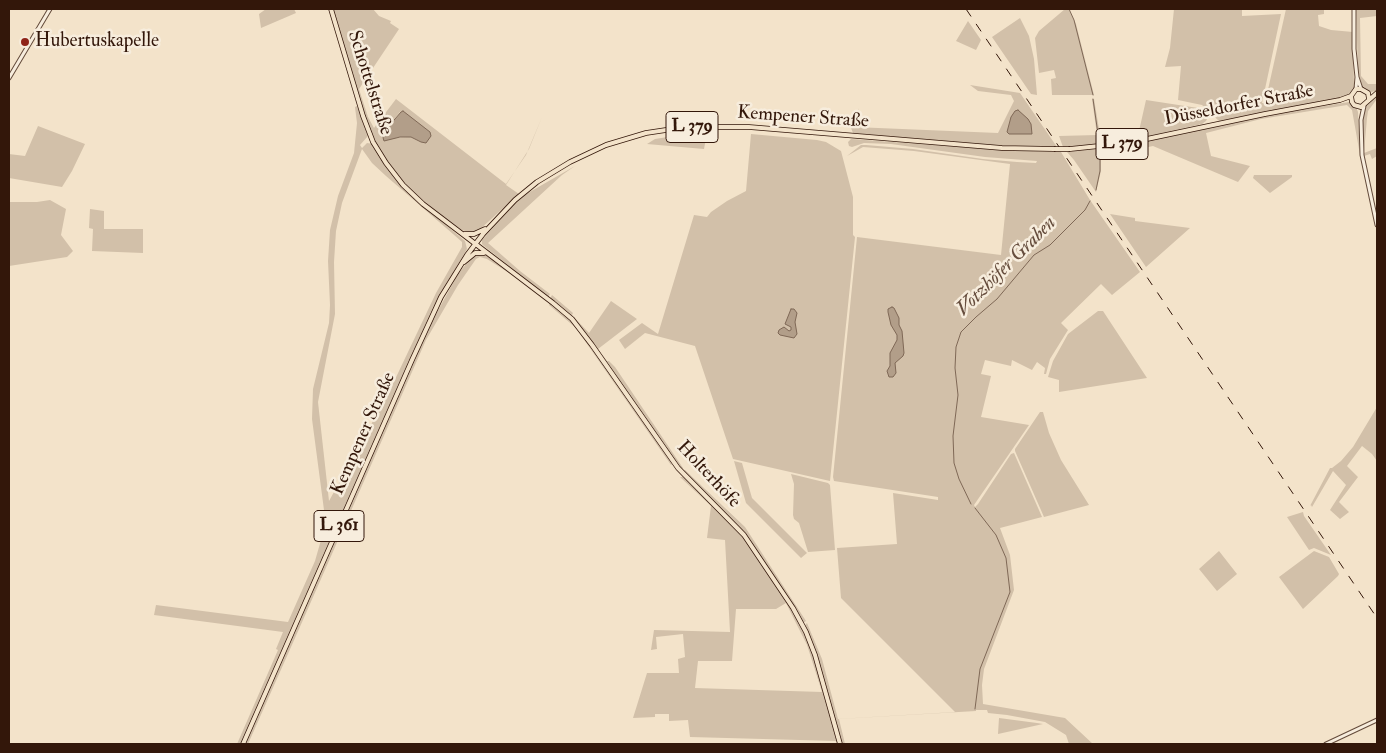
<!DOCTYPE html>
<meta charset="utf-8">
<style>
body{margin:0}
#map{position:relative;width:1386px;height:753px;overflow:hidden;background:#f3e3ca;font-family:"IM FELL Double Pica",serif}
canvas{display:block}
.frame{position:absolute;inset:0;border:10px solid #33170a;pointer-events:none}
</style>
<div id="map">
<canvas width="1386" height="753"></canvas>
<div class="frame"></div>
</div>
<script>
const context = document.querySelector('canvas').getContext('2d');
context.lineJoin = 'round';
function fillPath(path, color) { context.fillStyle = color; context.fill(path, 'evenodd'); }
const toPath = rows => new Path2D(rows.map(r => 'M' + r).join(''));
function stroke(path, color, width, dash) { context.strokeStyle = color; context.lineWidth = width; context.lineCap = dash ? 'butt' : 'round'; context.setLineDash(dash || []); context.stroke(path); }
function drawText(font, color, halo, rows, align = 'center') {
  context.font = font + ' "IM FELL Double Pica",serif'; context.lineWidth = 5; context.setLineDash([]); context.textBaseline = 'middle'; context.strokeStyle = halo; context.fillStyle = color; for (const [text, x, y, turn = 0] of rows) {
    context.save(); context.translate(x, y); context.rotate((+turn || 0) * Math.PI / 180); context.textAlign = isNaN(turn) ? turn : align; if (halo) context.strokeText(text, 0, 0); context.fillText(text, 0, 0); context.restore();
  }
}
fillPath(toPath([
 [266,9,294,9,296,13,261,28,259,14],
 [333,9,373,9,379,16,391,21,390,23,399,29,359,89,368,117,374,128,396,99,506,184,526,155,542,117,529,149,506,185,519,194,478,231,471,233,462,230,440,215,407,186,389,164,372,136,363,112],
 [403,111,421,142,411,137,382,138,382,134,400,112],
 [1065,9,1069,9,1076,24,1094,95,1129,95,1052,95,1051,79,1056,78,1054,70,1039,73,1035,38,1039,31],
 [1174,9,1242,9,1242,16,1281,14,1262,103,1265,103,1286,9,1324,9,1324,14,1318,15,1319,26,1331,30,1353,32,1354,88,1349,96,1339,99,1219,121,1202,105,1178,100,1181,66,1165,67,1170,48],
 [1356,9,1377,9,1377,16,1360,18,1361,76,1368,84,1377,84,1377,91,1375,91,1371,92,1362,86,1358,71],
 [1020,18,1029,36,1034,59,1037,95,1031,94,992,37],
 [968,21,981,40,976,50,956,41],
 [970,85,1020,93,1057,147,1003,146,853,133,851,128,852,121,859,108,854,121,854,127,998,133,1014,101,1011,95,978,91],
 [1377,96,1377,99,1368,111,1367,118,1364,153,1377,148,1377,156,1372,159,1370,154,1364,156,1364,154,1362,134,1363,116,1364,108,1370,101],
 [1092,99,1094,99,1100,135,1139,131,1146,100,1198,108,1205,113,1207,119,1206,121,1202,124,1135,139,1100,144,1063,147,1059,136,1097,135],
 [1349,102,1356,107,1358,112,1360,155,1352,110,1347,105,1261,119,1206,133,1211,156,1250,166,1238,182,1153,146,1101,157,1101,171,1096,192,1074,160,1067,152,1125,146,1261,116],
 [357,106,368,136,360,145,362,148,367,143,373,144,385,166,396,180,408,193,465,241,467,249,433,307,241,744,237,744,278,650,276,649,283,632,154,615,156,605,288,622,315,561,321,540,324,510,312,419,313,389,329,323,330,305,328,261,330,230,338,196,354,153,357,123,355,107],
 [362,149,372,163,386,176,453,234,462,242,462,247,436,293,390,390,329,501,318,402,335,314,334,262,336,231,342,203],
 [38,126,85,144,72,171,62,187,9,178,9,154,25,156],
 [693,133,707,133,704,149,647,144,655,139],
 [751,134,817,140,826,142,841,151,853,197,853,235,855,237,830,481,733,459,695,346,645,333,625,349,619,340,642,323,658,334,694,215,707,217,711,212,727,201,746,191],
 [851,139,1003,150,1061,152,1090,200,1140,272,1112,295,1101,284,1061,323,1068,330,1050,359,1046,374,1044,374,1045,368,1037,362,1032,370,1012,360,1011,366,985,360,981,374,991,376,981,417,1029,425,974,505,975,507,978,504,1011,454,1014,453,1042,517,1000,528,1010,555,1014,590,984,669,982,685,983,704,1065,718,1093,744,1069,744,1066,735,1045,722,1007,715,988,713,987,710,976,710,976,711,839,719,845,744,841,744,804,626,807,623,822,659,838,719,955,712,841,598,837,548,897,544,893,493,938,500,938,497,834,481,833,477,857,237,1001,255,1010,164,914,151,863,147,847,156,861,145,866,145,913,149,983,159,1017,162,1036,163,1037,161,985,157,891,144,864,143,852,147,849,146,848,142],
 [575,166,562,175,488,243,520,271,550,294,548,297,484,246,482,244,482,240,521,197],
 [1254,175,1292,175,1292,177,1270,193,1253,178],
 [50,200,66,209,61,235,73,251,67,257,9,266,9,202,37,202],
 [90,209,104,211,104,229,143,229,143,253,92,251,93,229,89,228],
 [1110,214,1135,218,1135,221,1190,228,1146,267],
 [474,254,484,254,490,258,517,278,487,259,480,257,476,259,458,285,426,340,299,629,248,744,245,744,423,338,458,274],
 [519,280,550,302,570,319,593,348,672,464,671,465,576,328,549,305,550,303],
 [552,295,573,313,572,315,589,333,611,301,637,319,598,349,607,361,609,361,615,367,683,468,682,469,680,469,587,334,577,323,550,299],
 [1098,311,1103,311,1147,378,1059,392,1059,380,1048,377,1053,361,1068,334],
 [1377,407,1377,461,1372,454,1362,446,1347,466,1358,477,1339,502,1349,512,1340,519,1330,510,1346,485,1333,471,1312,507,1311,505,1310,506,1330,468,1332,468,1341,461,1353,447],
 [1040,412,1043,412,1049,433,1061,460,1089,505,1044,517,1015,451,1015,449],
 [734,461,742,463,752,498,807,553,801,558,746,503],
 [685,470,745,527,806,621,803,623,796,610,743,531,683,472],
 [791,474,828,483,830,485,835,550,808,552,799,523,794,519,793,515,794,484],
 [680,477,683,477,740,533,792,609,804,630,811,648,838,744,836,741,690,737,688,720,669,721,669,714,655,714,655,717,633,718,647,673,679,673,678,659,685,657,683,634,656,637,657,649,651,650,654,630,730,632,725,540,707,538,711,506],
 [786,603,807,645,822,692,695,688,698,661,732,661,736,609,776,609],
 [1303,512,1304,516,1331,555,1314,548,1309,550,1287,517],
 [1219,551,1237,574,1217,591,1199,569],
 [1314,551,1329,557,1339,574,1338,576,1303,609,1279,577],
 [999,718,1037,723,1043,724,998,734]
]), '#d2c0a9');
const water = toPath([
 [1018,110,1028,119,1031,124,1032,134,1009,134,1007,132,1011,117,1015,111,1018,110],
 [403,111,430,132,431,136,426,143,421,142,411,137,400,137,384,141,382,134,401,112,403,111],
 [892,307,894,308,899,318,899,325,902,331,904,353,903,356,895,363,896,373,893,377,889,377,887,371,890,366,890,353,897,340,897,335,891,325,888,312,888,309,892,307],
 [791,309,794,309,797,313,795,322,797,334,794,338,780,335,778,333,779,330,784,327,789,331,791,330,791,327,785,324,791,309]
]);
fillPath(water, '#b29e89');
stroke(water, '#7f6856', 1);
stroke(toPath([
 [1069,9,1074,20,1093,95],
 [1093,99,1098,134],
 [1096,190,1100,171,1100,158],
 [971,504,959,479,954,463,953,436,958,395,955,368,956,347,961,332,976,317,997,299,1034,255,1050,245,1085,210,1090,201],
 [975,508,996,535,1006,558,1010,592,980,669,975,709]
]), '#7f6856', 1);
const minor = toPath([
 [1354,9,1354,49,1357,77,1361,89],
 [9,78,50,9],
 [1356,89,1357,77],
 [1364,106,1361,120,1362,155,1377,225],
 [1326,744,1377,720]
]);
const major = toPath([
 [331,9,363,116,373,142,386,163,403,185,423,204,553,303,572,319,592,345,678,468,744,535,793,608,806,632,815,655,840,744],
 [1369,99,1368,93,1361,89,1356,89,1351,96,1352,102,1354,105,1361,107,1377,93],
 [1070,149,1128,143,1265,114,1340,100,1351,96],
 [464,234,474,234,485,229],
 [464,262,475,253,484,253],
 [243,744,412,360,441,297,467,255,483,234,515,200,537,182,570,162,606,145,646,133,686,127,749,127,1002,148,1054,149]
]);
stroke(minor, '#634a3a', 5);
stroke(major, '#33170a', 5.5);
stroke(minor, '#f7eddd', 3);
stroke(major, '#f3e3ca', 4);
stroke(toPath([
 [966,9,1377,618]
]), '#33170a', 1, [9, 9]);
const majorBridge = toPath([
 [1054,149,1070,149]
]);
stroke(majorBridge, '#33170a', 5.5, []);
stroke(majorBridge, '#f3e3ca', 4);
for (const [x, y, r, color] of [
 [25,42,5,"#8f2418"]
]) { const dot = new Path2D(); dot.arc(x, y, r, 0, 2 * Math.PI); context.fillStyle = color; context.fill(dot); stroke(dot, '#f7eddd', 2); }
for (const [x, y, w] of [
 [692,127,52],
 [1122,144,52],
 [339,526,50]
]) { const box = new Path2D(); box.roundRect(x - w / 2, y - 15.5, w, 31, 4); context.fillStyle = '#f7eddd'; context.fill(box); stroke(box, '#33170a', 1); }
drawText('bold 18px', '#33170a', null, [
 ["L 379",692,127],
 ["L 379",1122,144],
 ["L 361",339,526]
]);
drawText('19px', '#33170a', '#f7eddd', [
 ["Hubertuskapelle",35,42]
], 'left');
drawText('19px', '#33170a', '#f7eddd', [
 ["Schottelstraße",369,83,72],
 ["Düsseldorfer Straße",1239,106,-11],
 ["Kempener Straße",803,118,4],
 ["Kempener Straße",364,434,-66],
 ["Holterhöfe",708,475,47]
]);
drawText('italic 20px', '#664d3d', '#f7eddd', [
 ["Votzhöfer Graben",1007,267,-45]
]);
</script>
